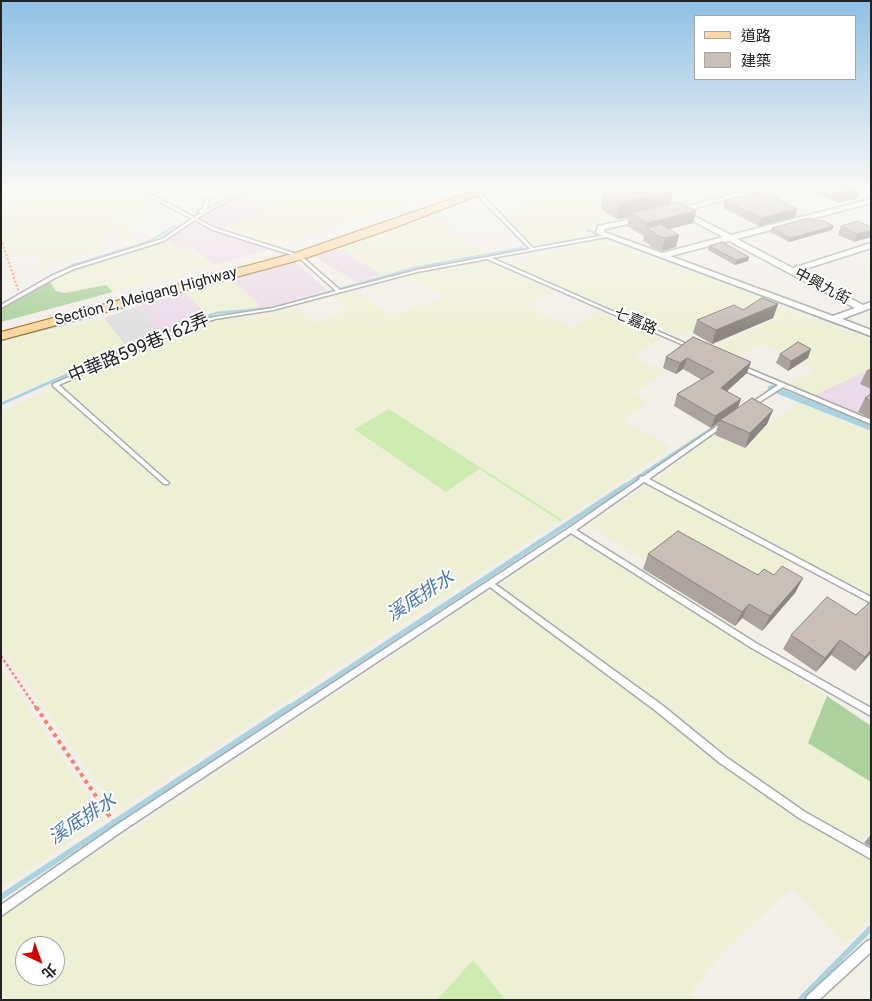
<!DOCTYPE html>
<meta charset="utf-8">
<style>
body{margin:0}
#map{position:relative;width:872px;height:1001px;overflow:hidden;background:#f2efe9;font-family:Roboto,"Noto Sans TC",sans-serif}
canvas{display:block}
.frame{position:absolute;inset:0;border:2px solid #222;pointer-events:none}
.legend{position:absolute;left:694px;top:15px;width:162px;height:65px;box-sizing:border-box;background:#fff;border:1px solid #a7a7a7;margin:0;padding:6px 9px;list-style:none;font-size:15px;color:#222}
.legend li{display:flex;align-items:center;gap:10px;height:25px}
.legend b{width:25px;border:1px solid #a7a7a7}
.north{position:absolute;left:15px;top:936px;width:50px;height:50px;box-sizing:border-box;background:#fff;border:1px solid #a7a7a7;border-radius:50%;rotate:138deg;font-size:14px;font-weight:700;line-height:20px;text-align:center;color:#222}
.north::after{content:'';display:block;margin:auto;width:18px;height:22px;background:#d40000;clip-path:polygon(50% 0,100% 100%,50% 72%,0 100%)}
</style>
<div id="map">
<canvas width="872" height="1001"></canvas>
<div class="frame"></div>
<ul class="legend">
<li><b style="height:6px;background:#fcd6a4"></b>道路</li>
<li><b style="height:14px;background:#c7bfb8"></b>建築</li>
</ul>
<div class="north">北</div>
</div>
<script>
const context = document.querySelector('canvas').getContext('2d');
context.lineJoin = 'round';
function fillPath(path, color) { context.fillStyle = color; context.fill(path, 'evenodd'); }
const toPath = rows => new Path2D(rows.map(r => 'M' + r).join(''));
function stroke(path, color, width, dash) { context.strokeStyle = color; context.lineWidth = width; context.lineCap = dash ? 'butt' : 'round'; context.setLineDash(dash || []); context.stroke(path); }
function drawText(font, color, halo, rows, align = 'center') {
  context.font = font + ' Roboto,"Noto Sans TC",sans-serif'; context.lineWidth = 4; context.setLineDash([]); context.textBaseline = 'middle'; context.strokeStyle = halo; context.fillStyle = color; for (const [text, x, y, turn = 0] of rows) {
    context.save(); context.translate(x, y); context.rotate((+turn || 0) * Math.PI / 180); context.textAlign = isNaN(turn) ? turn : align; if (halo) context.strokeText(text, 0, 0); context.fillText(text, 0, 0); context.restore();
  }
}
fillPath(toPath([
 [138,306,160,333,126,346,104,318]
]), '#e0dfdf');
fillPath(toPath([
 [239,195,268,209,220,230,196,219],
 [194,222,225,235,269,249,214,265,193,248,182,250,162,239,184,224],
 [339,248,382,275,357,282,314,257],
 [290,262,295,262,327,290,271,307,258,308,257,302,231,280],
 [186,293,208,316,160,333,138,306],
 [871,369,871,418,812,396]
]), '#ebdbe8');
fillPath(toPath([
 [1,189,93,189,97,196,136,189,157,204,112,215,116,221,135,216,141,223,126,228,134,240,127,242,114,231,98,234,105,248,45,266,38,254,1,259],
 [258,189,282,189,297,198,309,194,317,198,351,189,365,189,373,193,380,191,377,189,446,189,371,216,271,246,220,230,267,209,239,195],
 [506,189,751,189,581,229,595,236,531,245,499,216,526,208,511,200,487,204,482,199],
 [442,212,458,224,445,232,489,252,425,264,382,275,339,248],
 [162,239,182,250,193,247,214,265,113,292,106,286,65,293,56,291,48,279],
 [606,239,634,252,740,290,808,318,871,339,871,369,812,396,784,386,816,371,764,344,727,359,707,350,779,318,761,309,734,314,682,337,507,264,573,246,572,243],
 [480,261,556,292,525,306,571,328,596,310,661,339,633,357,666,372,633,393,647,402,623,421,668,444,670,449,563,520,389,409,354,428,446,492,479,469,560,521,117,811,1,647,1,411,205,322,267,314,294,306,315,322,352,308,330,296,352,289,392,315,443,297,406,276,440,267],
 [231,280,257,302,258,308,208,316,186,293],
 [104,318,126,346,1,401,1,346,18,338],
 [798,403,871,433,871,595,793,555,759,586,676,541,645,560,588,525,660,477,712,434,741,444],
 [572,536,827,696,808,743,871,782,871,829,860,841,871,849,871,916,845,944,792,888,725,951,690,992,697,1000,506,1000,473,961,437,1000,1,1000,1,912,123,836],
 [25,946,55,946,55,976,25,976],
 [1,668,104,820,1,887]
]), '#eef0d5');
fillPath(toPath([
 [389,409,563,520,560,521,479,469,446,492,354,429],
 [473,960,506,1000,437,1000]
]), '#cdebb0');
fillPath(toPath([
 [48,279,56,291,65,293,106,285,113,292,1,322,1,307],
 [827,696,871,726,871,782,808,743]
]), '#add19e');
stroke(toPath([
 [587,230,822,318],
 [1,304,71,266,148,242,175,226],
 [84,318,271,268],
 [203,318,216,313,272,308,415,268,522,248]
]), '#aad3df', 2.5);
stroke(toPath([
 [819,317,871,336],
 [1,340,89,317],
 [765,394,772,388],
 [1,404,145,340,207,317],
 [624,486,722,422]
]), '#aad3df', 3);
stroke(toPath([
 [287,709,626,485]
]), '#aad3df', 4.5);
stroke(toPath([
 [1,897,289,707],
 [800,1000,871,928]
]), '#aad3df', 5.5);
fillPath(toPath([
 [772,385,871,424,871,431,768,390,768,386,772,385]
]), '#aad3df');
const service = toPath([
 [143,189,147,189,151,194,194,217,201,213,198,212,203,208,207,197,210,198,207,208,204,211,237,193,250,189,256,189,239,195,207,212,197,219,215,228,300,255,340,290,417,270,530,249,481,199,475,189,479,189,484,197,533,248,606,235,608,236,606,237,492,258,694,347,694,348,690,348,487,259,417,272,273,310,215,319,188,328,59,385,169,483,168,484,164,484,53,386,53,384,184,326,214,317,273,308,336,291,298,257,213,230,195,220,164,241,74,269,55,278,1,308,1,305,51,276,72,267,162,239,192,219,149,196,143,189],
 [740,365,871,420,871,424,783,387,752,407,748,407,747,406,748,405,778,385,738,368,738,366,740,365],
 [723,422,725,423,726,424,725,425,649,479,871,597,871,603,644,482,576,530,756,643,871,708,871,716,750,647,571,533,495,584,662,705,726,757,805,812,871,849,871,859,799,818,720,763,656,711,490,587,121,832,1,916,1,905,115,826,569,528,640,479,639,478,640,477,644,476,723,422],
 [871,940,871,952,819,1000,806,1000,807,996,867,941,871,940]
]);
const minor = toPath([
 [754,189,767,189,684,211,731,235,871,199,871,203,737,239,793,268,871,243,871,248,799,271,863,305,871,302,871,308,842,319,871,330,871,336,596,233,598,226,644,216,647,216,647,220,605,229,604,232,662,253,723,237,676,212,669,211,754,189],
 [729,241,789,273,855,308,833,316,670,256,729,241]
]);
const primary = toPath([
 [480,189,495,189,391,229,303,259,1,340,1,332,295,253,480,189]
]);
stroke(service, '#a9a9a9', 3);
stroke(minor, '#a9a9a9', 3);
stroke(primary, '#a06b00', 2);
stroke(toPath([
 [1,239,18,290]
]), '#fa8072', 2, [2, 2]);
stroke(toPath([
 [1,656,37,709]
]), '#fa8072', 2.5, [2.5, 2.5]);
stroke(toPath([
 [36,707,112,820]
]), '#fa8072', 4, [4, 4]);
fillPath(service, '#fff');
fillPath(minor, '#fff');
fillPath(primary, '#fcd6a4');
fillPath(toPath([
 [804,189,861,189,858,198,837,203],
 [603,193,671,204,696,211,693,223,669,229,676,247,662,251,650,247,650,245,643,241,644,236,627,226,629,217,617,219,601,209],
 [725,200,780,201,797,209,795,217,759,226,723,208],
 [841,226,871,237,854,242,838,235],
 [772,228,832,230,789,242,770,232],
 [709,246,749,257,748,261,735,265,708,250],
 [778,304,773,318,712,344,693,333,697,320,743,310],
 [693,337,747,373,727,391,738,408,773,410,767,424,745,448,715,435,719,422,711,428,674,406,677,394,702,380,683,369,676,374,663,368,666,357],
 [780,354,808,358,788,371,776,363],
 [871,368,871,389,860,384,867,370],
 [871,394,871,419,858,412,865,398],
 [648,554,758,575,774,575,803,578,795,593,762,631,742,618,735,626,643,569],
 [856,615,871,653,855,671,831,655,816,672,783,649,791,635],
 [871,834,871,847,864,843]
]), '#aba49e');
fillPath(toPath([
 [850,189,861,189,858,198,837,203,841,191],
 [673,191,670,207,630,213,629,217,617,219,620,203],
 [797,209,795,217,759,226,761,218],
 [696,211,693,223,654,233,646,228,644,236,647,223],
 [834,226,832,230,789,242,790,238],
 [871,230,871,237,854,242,857,234],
 [679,235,676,247,662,251,665,238],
 [749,257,748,261,735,265,736,260],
 [778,304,773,318,712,344,716,330],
 [811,349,808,358,788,371,791,361],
 [687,358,683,369,676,374,680,363],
 [751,362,747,373,717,400,721,388],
 [741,399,737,411,720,420,719,422,711,428,715,416],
 [773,410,767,424,745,448,750,433],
 [803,578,795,593,762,631,770,616],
 [749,604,742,618,735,626,742,612],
 [840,640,831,655,816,672,825,658],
 [871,650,871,653,855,671,865,657]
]), '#8b8681');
const building = toPath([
 [621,189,670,189,673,191,620,203,603,193,621,189],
 [836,189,850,189,841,191,836,189],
 [765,191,781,199,778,199,797,209,761,218,725,200,765,191],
 [679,202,696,211,647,223,630,213,679,202],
 [808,218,815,221,821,220,834,226,790,238,772,228,808,218],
 [858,221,871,227,871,230,857,234,841,226,858,221],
 [660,224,679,235,665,238,653,234,655,233,646,228,660,224],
 [722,242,749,257,736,260,709,246,722,242],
 [762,298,778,304,716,330,697,320,734,305,743,310,762,298],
 [693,337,751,362,721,388,741,399,715,416,677,394,714,372,687,358,680,363,666,357,693,337],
 [798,342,811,349,791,361,780,354,798,342],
 [871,394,871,401,865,398,871,394],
 [752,398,773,410,750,433,720,420,752,398],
 [678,531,758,575,764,569,774,575,782,566,803,578,770,616,749,604,742,612,648,554,678,531],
 [827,597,856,615,871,601,871,650,865,657,840,640,825,658,791,635,827,597]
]);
fillPath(building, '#c7bfb8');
stroke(building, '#8b8681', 1);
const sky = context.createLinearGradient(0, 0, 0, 329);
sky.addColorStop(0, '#8fc0e4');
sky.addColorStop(0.57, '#f9f8f5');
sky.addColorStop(1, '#f9f8f500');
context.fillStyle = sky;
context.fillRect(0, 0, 872, 329);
drawText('15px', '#222', '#fff', [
 ["中興九街",822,287,28],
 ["Section 2, Meigang Highway",146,297,-15],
 ["七嘉路",635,322,23]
]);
drawText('18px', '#222', '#fff', [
 ["中華路599巷162弄",139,349,-23]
]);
drawText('italic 19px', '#4a7aab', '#fff', [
 ["溪底排水",421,597,-33],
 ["溪底排水",83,820,-33]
]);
</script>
